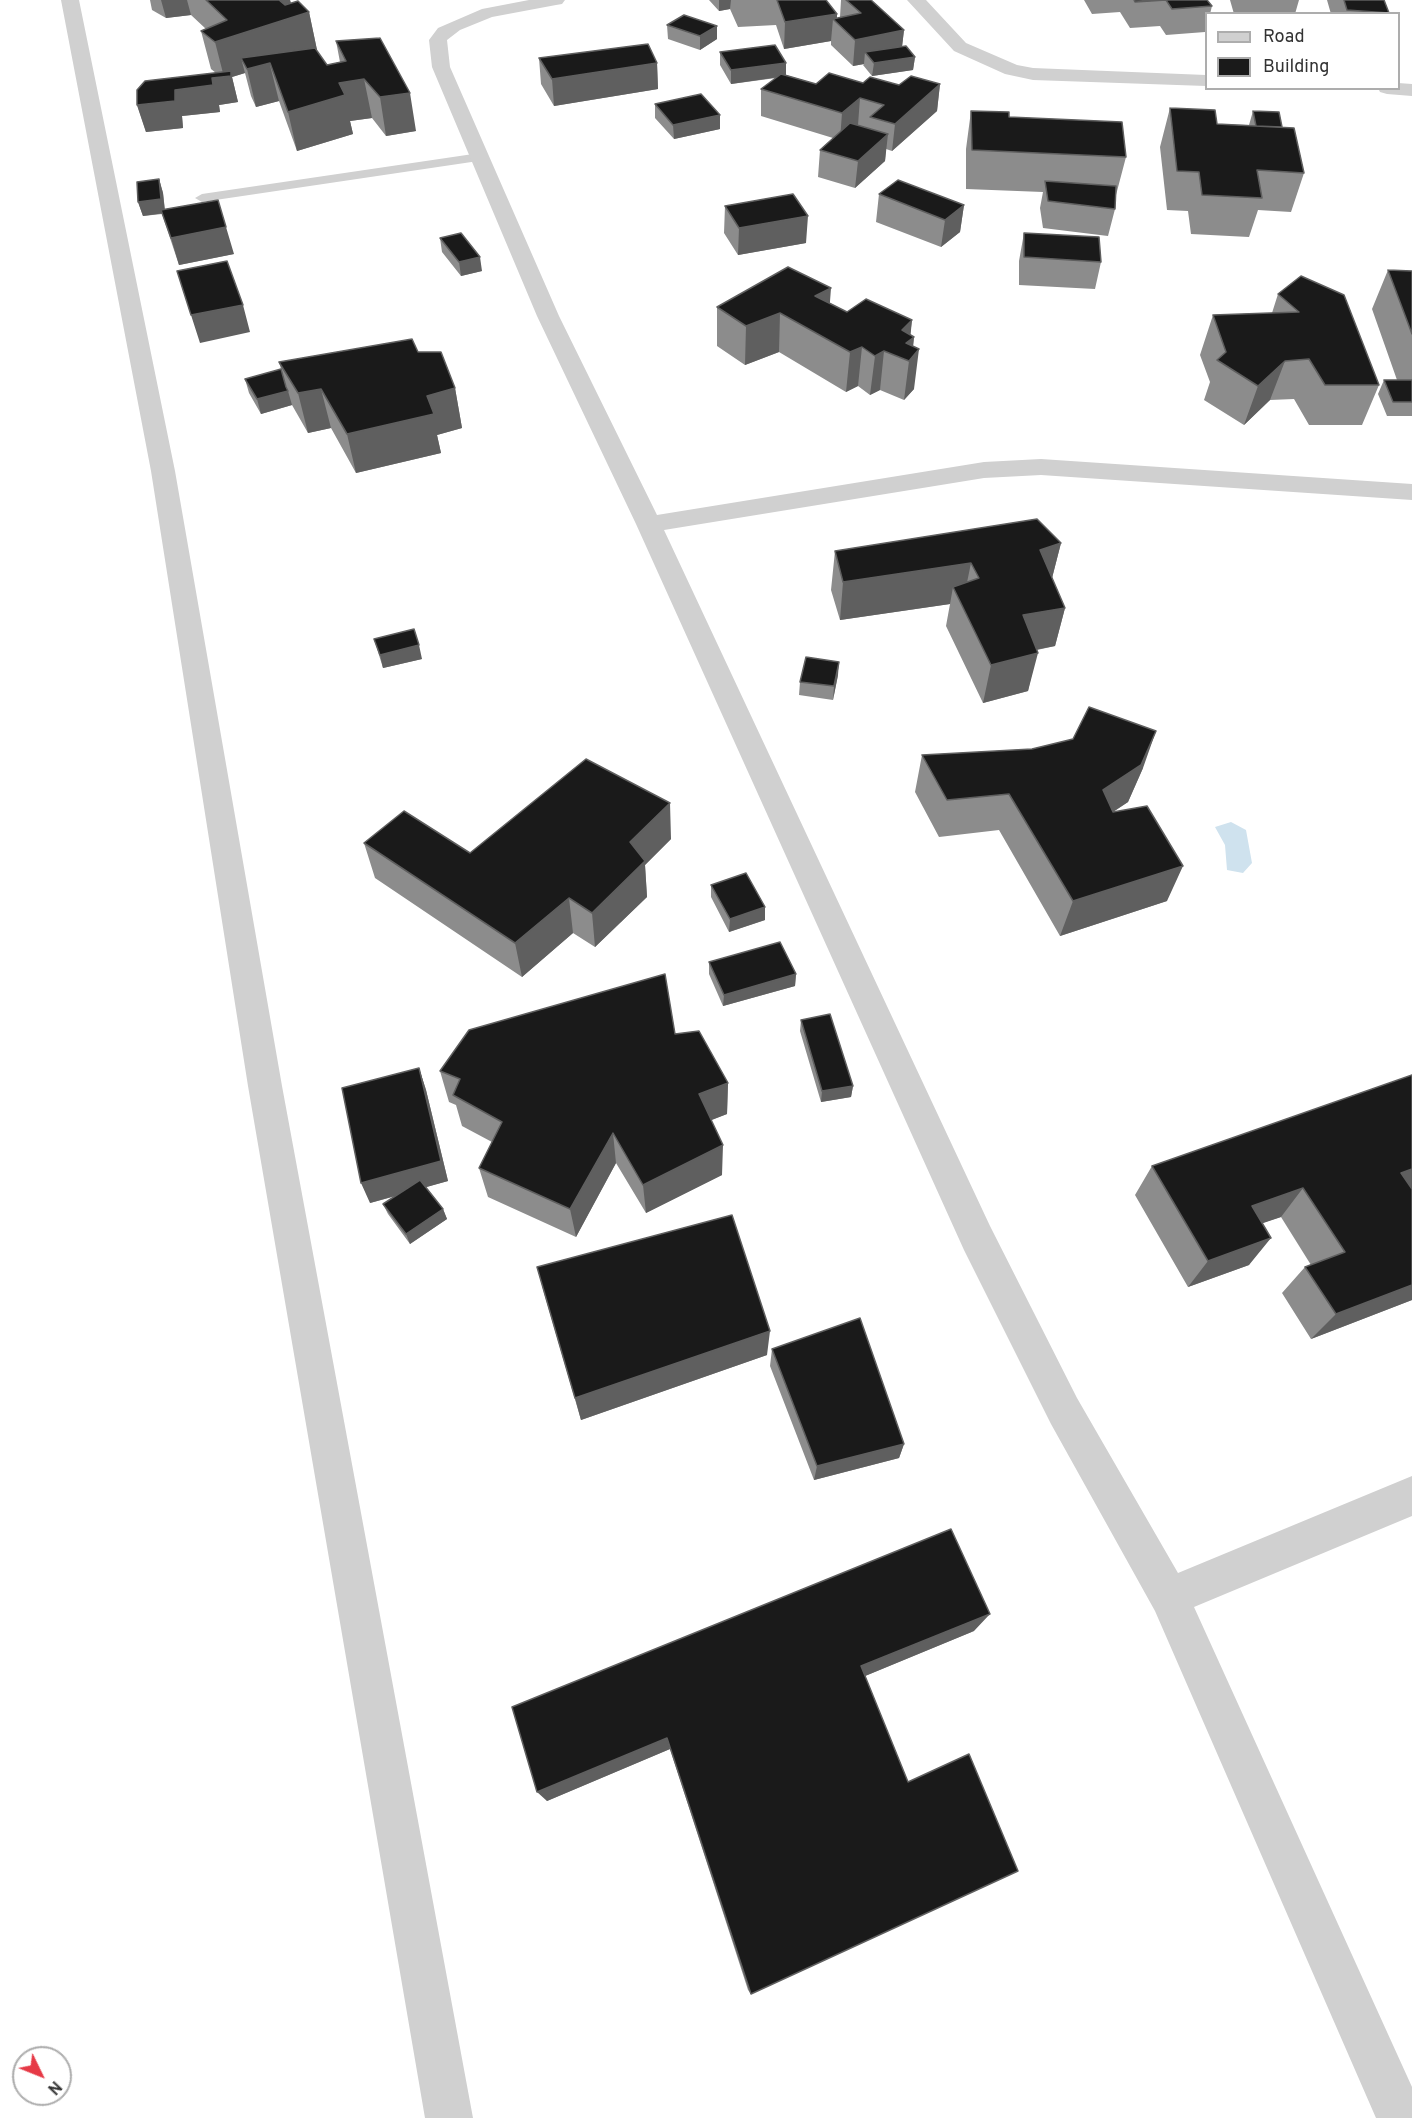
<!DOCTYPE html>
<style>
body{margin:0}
#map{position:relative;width:1412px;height:2118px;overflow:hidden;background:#fff;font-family:Overpass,sans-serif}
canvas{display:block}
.legend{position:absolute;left:1205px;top:12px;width:195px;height:78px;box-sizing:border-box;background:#fff;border:2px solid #adadad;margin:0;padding:8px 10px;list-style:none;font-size:18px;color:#333}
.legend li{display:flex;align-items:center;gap:12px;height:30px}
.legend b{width:30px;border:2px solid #adadad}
.north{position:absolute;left:12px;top:2046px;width:60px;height:60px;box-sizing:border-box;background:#fff;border:2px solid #adadad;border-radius:50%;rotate:133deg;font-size:16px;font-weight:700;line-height:24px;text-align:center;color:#333}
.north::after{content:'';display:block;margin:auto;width:21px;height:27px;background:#e63946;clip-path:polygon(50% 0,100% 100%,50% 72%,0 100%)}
</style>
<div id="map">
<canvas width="1412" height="2118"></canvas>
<ul class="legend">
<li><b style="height:8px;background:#d0d0d0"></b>Road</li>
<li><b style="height:16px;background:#1a1a1a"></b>Building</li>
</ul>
<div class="north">N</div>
</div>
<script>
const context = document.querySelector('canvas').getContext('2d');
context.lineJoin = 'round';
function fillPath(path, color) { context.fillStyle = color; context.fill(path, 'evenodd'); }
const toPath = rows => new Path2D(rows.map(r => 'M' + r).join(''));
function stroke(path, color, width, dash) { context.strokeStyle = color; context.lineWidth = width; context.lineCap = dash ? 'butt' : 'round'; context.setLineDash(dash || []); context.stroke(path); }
fillPath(toPath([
 [1231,822,1246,830,1252,863,1243,873,1227,870,1225,845,1215,827]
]), '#cfe2ee');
fillPath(toPath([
 [480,153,487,157,485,160,202,202,195,198,202,194,480,153]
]), '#d0d0d0');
fillPath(toPath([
 [61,0,79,0,175,471,282,1086,473,2118,425,2118,248,1086,151,471,61,0],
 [529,0,565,0,562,4,556,5,492,17,460,30,447,40,450,67,559,316,657,515,984,462,1041,459,1412,484,1412,500,1041,475,984,478,664,530,990,1226,1077,1398,1178,1573,1412,1476,1412,1516,1194,1607,1412,2087,1412,2118,1376,2118,1155,1611,1051,1424,964,1250,636,524,537,316,432,67,429,40,438,28,482,9,529,0],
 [907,0,926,0,966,43,1017,65,1033,68,1206,75,1206,86,1033,80,1005,74,954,51,907,0],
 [1398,83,1412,84,1412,96,1387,94,1380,92,1378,88,1398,88,1398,83]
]), '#d0d0d0');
fillPath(toPath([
 [150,0,290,0,291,3,309,12,317,50,316,50,327,65,340,62,336,41,416,131,386,136,372,118,350,121,353,134,297,151,279,101,256,107,251,96,245,73,232,77,238,102,219,105,220,112,182,116,183,128,146,132,137,105,216,73,211,69,201,31,206,29,191,15,166,18,152,10],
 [709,0,826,0,837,14,837,18,840,17,841,0,871,0,904,30,902,46,915,57,913,70,872,76,863,65,864,64,853,66,831,45,831,41,784,49,776,25,738,27,730,9,719,11],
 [1084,0,1207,0,1212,6,1210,14,1206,14,1206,26,1205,32,1166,35,1160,26,1130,28,1120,12,1092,14],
 [1230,0,1299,0,1295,14,1234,14],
 [1327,0,1384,0,1389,13,1331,14],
 [667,25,717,26,717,39,700,50,668,39],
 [720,52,786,63,786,75,816,84,863,83,899,85,940,84,937,111,892,151,886,149,885,161,855,188,818,177,820,150,833,138,761,116,761,89,776,78,731,84,720,65],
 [539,58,657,63,658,89,554,106,541,84],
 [655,104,720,129,674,139,655,118],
 [1170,108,1217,124,1249,125,1253,111,1282,127,1304,173,1291,212,1258,210,1249,237,1191,234,1188,211,1167,210,1160,147],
 [971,111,1009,117,1126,157,1116,195,1115,195,1115,209,1108,236,1043,228,1040,208,1043,192,966,189,966,149],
 [159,179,163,193,165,210,234,254,179,265,162,214,143,216,138,202],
 [879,194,964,205,960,232,941,247,876,222],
 [725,206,806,243,738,255,724,233],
 [1024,233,1101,262,1095,289,1019,285,1019,261],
 [440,238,482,271,461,276,442,252],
 [1388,270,1412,271,1412,416,1387,416,1378,394,1384,380,1397,380,1372,309],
 [1301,276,1379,385,1362,425,1309,425,1294,399,1270,400,1244,425,1204,400,1210,382,1200,355,1213,315,1272,313,1278,294],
 [830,303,847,312,912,320,910,335,914,337,913,346,914,389,904,400,880,390,870,395,858,386,846,392,779,352,745,365,717,346,717,307],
 [418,352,455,388,462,428,437,435,441,453,356,473,331,428,308,433,292,405,261,414,249,393,245,379,281,369,279,362],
 [1061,543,1052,578,1065,608,1055,646,1037,650,1028,691,983,703,946,626,950,604,840,620,831,590,835,551],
 [374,639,422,659,383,668],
 [838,675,833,700,799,695,800,682],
 [922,755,1143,768,1128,802,1113,812,1167,901,1060,936,999,830,939,837,915,792],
 [671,839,645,865,647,897,595,947,573,933,522,977,375,878,364,843,470,853],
 [711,885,765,907,765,920,729,932,711,897],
 [709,962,796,974,795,986,723,1006,709,974],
 [801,1020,853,1086,851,1097,821,1102,800,1031],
 [675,1034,728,1083,727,1114,711,1120,722,1175,646,1213,616,1163,576,1237,488,1197,479,1168,492,1142,462,1126,456,1105,449,1102,440,1071],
 [419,1068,426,1090,448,1181,426,1187,443,1209,447,1219,410,1244,388,1214,383,1204,396,1196,370,1203],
 [1152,1166,1412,1188,1412,1300,1311,1339,1282,1293,1305,1267,1311,1265,1281,1217,1262,1223,1249,1265,1188,1287,1135,1195],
 [537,1267,767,1355,581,1420,544,1293],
 [772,1349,904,1444,899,1458,814,1480,770,1366],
 [974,1631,865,1676,908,1782,751,1994,748,1990,670,1749,547,1801,512,1707]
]), '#8c8c8c');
fillPath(toPath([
 [161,0,187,0,191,15,166,18],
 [270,0,290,0,294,17,309,12,317,50,270,65,279,101,256,107,247,69,241,58,245,73,232,77,238,102,219,105,220,112,182,116,183,128,146,132,137,105,175,90,212,78,224,77,215,42],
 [719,0,731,0,730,9,719,11],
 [837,14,837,23,833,19,831,41,784,49,785,22],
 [717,26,717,39,700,50,700,36],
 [904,30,901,56,865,52,864,64,853,66,855,40],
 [915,57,913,70,872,76,874,63],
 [657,63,658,89,554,106,552,79],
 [786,63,786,76,731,84,731,70],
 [364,79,372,118,350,121,353,134,297,151,288,112,339,83],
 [940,84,937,111,892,151,895,124],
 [410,93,416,131,386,136,380,97],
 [860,98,858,125,840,140,842,113],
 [720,115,720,129,674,139,673,125],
 [888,134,885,161,855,188,858,161],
 [159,179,163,193,165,213,143,216,138,202],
 [964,205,960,232,941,247,945,220],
 [808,216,806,243,738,255,739,228],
 [226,227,234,254,179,265,171,238],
 [480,257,482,271,461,276,459,262],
 [831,288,828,328,815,296],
 [243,305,250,332,200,343,191,315],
 [780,313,779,352,745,365,746,326],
 [912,320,910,340,914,337,912,357,919,349,914,389,904,400,909,361,902,330],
 [862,347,858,386,846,392,850,352],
 [884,351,880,390,870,395,875,356],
 [1285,361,1270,400,1244,425,1258,386],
 [322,381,321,389,331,428,308,433,298,393],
 [455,388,462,428,437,435,441,453,356,473,347,434,427,396],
 [288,391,292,405,261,414,257,399],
 [1061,543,1051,582,1040,550],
 [971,563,963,602,953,587,950,604,840,620,843,582],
 [1065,608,1055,646,1014,654,1023,615],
 [419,645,422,659,383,668,380,655],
 [1038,653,1028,691,983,703,991,665],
 [839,662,838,675,833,700,834,686],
 [1156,731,1143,768,1128,802,1090,827,1103,790],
 [670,803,671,839,645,865,647,897,595,947,592,913,630,842],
 [1183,866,1167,901,1060,936,1073,901],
 [569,898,573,933,522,977,515,943],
 [765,907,765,920,729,932,730,919],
 [796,974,795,986,723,1006,724,995],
 [419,1068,426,1090,448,1181,370,1203,361,1183],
 [728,1083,727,1114,699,1125,699,1094],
 [853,1086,851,1097,821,1102,822,1091],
 [613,1133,616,1163,576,1237,570,1209],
 [723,1145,722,1175,646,1213,643,1185],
 [1412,1169,1412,1188,1375,1202,1401,1173],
 [1303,1188,1281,1217,1231,1234,1252,1206],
 [443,1209,447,1219,410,1244,406,1234],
 [1271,1238,1249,1265,1188,1287,1208,1261],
 [1412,1285,1412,1300,1311,1339,1336,1314],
 [770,1331,767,1355,581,1420,575,1398],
 [904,1444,899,1458,814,1480,817,1466],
 [990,1614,974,1631,853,1681,861,1666],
 [667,1738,670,1749,547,1801,537,1792]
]), '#5f5f5f');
const building = toPath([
 [206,0,279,0,285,5,298,1,309,12,215,42,201,31,227,20,206,0],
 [777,0,826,0,837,14,785,22,777,0],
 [846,0,871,0,904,30,855,40,833,19,861,13,846,0],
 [1134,0,1207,0,1212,6,1172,9,1166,0,1135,2,1134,0],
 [1344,0,1384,0,1389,13,1347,10,1344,0],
 [684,15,717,26,700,36,667,25,684,15],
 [380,38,410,93,380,97,364,79,339,83,345,95,288,112,270,63,247,69,241,58,315,48,327,65,346,61,336,41,380,38],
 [648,44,657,63,552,79,539,58,648,44],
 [775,45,786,63,731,70,720,52,775,45],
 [906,46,915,57,874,63,865,52,906,46],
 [231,71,231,76,212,78,213,85,175,90,175,101,137,105,137,90,145,81,231,71],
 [829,73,863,83,870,77,899,85,911,76,940,84,895,124,870,117,884,105,860,98,842,113,761,89,781,74,816,84,829,73],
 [701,94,720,115,673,125,655,104,701,94],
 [1170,108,1215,110,1217,124,1294,128,1304,173,1257,170,1262,198,1202,195,1199,172,1177,171,1170,108],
 [971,111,1009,112,1009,117,1122,122,1126,157,972,150,971,111],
 [1253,111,1279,112,1282,127,1256,126,1253,111],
 [850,123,888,134,858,161,820,150,850,123],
 [159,179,161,199,138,202,137,182,159,179],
 [898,180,964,205,945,220,879,194,898,180],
 [1045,181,1116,186,1115,209,1048,201,1045,181],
 [793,194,808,216,739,228,725,206,793,194],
 [218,200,226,227,171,238,161,210,218,200],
 [461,233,480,257,459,262,440,238,461,233],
 [1024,233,1099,237,1101,262,1024,257,1024,233],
 [227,261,243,305,191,315,177,271,227,261],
 [788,267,831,288,815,296,847,312,866,299,912,320,902,330,914,337,906,343,919,349,909,361,884,351,875,356,862,347,850,352,780,313,746,326,717,307,788,267],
 [1388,270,1412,271,1412,334,1388,270],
 [1301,276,1344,295,1379,385,1325,385,1309,359,1285,361,1258,386,1217,360,1226,352,1213,315,1299,312,1278,294,1301,276],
 [412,339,418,352,441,352,455,388,427,396,434,414,347,434,321,389,298,393,279,362,412,339],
 [281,369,286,387,288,391,257,399,245,379,281,369],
 [1384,380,1412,380,1412,402,1393,402,1384,380],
 [1037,519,1061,543,1040,550,1065,608,1023,615,1038,653,991,665,953,587,979,578,971,563,843,582,835,551,1037,519],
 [414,629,419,645,380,655,374,639,414,629],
 [806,657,839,662,834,686,800,682,806,657],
 [1089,707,1156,731,1141,765,1103,790,1113,812,1147,806,1183,866,1073,901,1009,794,947,800,922,755,1032,749,1073,739,1089,707],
 [586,759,670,803,630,842,645,861,592,913,569,898,515,943,364,843,404,811,470,853,586,759],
 [746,873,765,907,730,919,711,885,746,873],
 [780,942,796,974,724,995,709,962,780,942],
 [665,974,675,1034,699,1031,728,1083,699,1094,723,1145,643,1185,613,1133,570,1209,479,1168,502,1122,453,1095,460,1079,440,1071,469,1030,665,974],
 [830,1014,853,1086,822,1091,801,1020,830,1014],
 [419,1068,441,1161,361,1183,342,1088,419,1068],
 [1412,1075,1412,1169,1401,1173,1412,1189,1412,1285,1336,1314,1305,1267,1345,1252,1303,1188,1252,1206,1271,1238,1208,1261,1152,1166,1412,1075],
 [420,1180,443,1209,406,1234,383,1204,420,1180],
 [732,1215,770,1331,575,1398,537,1267,732,1215],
 [860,1318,904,1444,817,1466,772,1349,860,1318],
 [951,1529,990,1614,861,1666,908,1782,969,1754,1018,1871,751,1994,667,1738,537,1792,512,1707,951,1529]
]);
fillPath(building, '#1a1a1a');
stroke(building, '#5f5f5f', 1.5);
</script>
